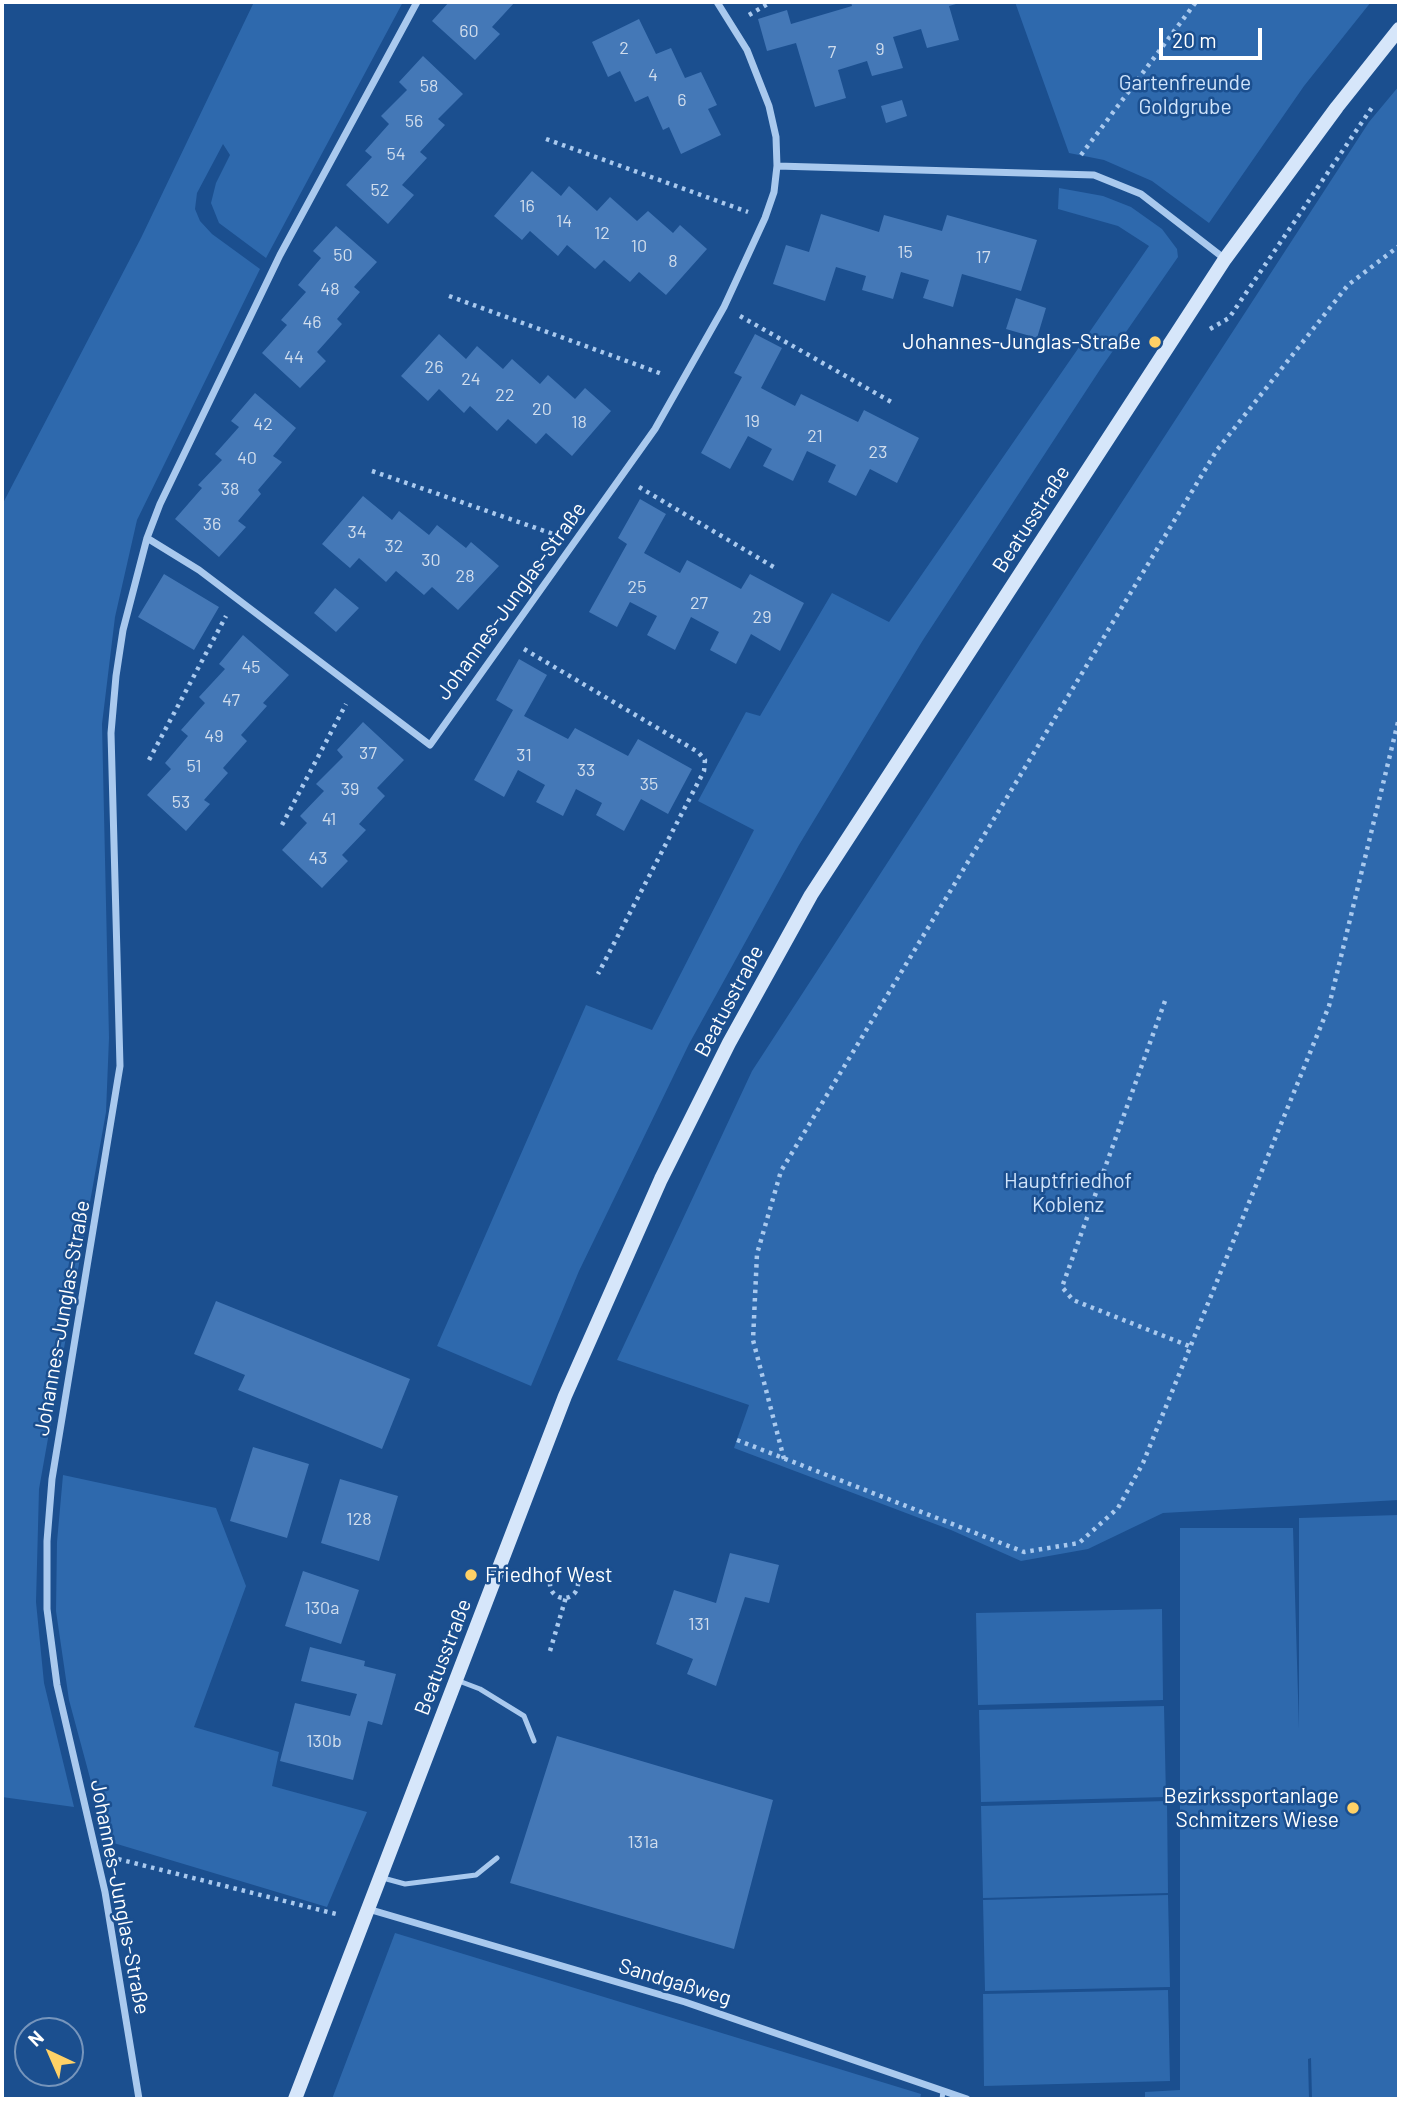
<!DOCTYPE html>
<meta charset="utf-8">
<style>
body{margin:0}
#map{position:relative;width:1401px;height:2101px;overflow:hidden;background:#1b4f8f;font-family:Barlow,sans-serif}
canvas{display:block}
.frame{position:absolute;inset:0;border:4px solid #fff;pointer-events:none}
.north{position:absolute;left:14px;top:2017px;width:70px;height:70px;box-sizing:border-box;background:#1b4f8f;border:2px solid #7695bc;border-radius:50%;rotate:316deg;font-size:19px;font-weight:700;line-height:28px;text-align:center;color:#fff}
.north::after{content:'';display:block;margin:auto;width:24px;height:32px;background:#ffd166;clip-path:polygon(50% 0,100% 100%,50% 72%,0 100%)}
.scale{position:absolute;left:1159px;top:28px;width:103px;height:32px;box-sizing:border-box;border:4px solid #fff;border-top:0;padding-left:9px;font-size:21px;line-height:24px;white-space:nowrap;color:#fff;-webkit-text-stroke:5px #1b4f8f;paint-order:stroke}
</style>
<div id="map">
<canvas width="1401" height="2101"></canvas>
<div class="frame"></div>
<div class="north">N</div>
<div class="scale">20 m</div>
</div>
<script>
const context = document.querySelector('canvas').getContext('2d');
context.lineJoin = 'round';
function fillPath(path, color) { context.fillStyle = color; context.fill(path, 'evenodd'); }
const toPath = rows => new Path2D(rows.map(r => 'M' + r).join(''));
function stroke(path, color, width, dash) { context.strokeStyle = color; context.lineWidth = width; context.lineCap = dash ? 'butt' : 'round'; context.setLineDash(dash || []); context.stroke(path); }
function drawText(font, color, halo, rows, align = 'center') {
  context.font = font + ' Barlow,sans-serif'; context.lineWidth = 5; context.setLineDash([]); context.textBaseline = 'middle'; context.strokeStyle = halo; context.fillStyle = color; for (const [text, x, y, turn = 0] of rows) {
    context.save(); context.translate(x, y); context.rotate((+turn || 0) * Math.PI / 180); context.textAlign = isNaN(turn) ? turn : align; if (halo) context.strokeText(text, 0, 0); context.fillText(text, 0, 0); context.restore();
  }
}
fillPath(toPath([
 [254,2,403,2,266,258,219,223,211,203,216,183,230,155,223,144,197,193,195,209,200,221,212,234,260,269,137,520,115,617,102,724,109,1038,106,1112,39,1489,36,1602,44,1683,74,1807,2,1797,2,505,141,238],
 [1015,2,1371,2,1304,86,1209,223,1152,181,1104,160,1069,153],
 [1399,86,1399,1500,1163,1513,1088,1549,1021,1561,951,1530,734,1448,749,1405,617,1360,752,1071,1369,122],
 [1059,188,1103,196,1131,207,1162,229,1177,249,1178,257,1101,368,923,640,799,845,689,1044,579,1271,531,1386,437,1346,586,1005,652,1030,754,830,698,801,746,712,760,716,832,593,889,622,1149,246,1118,226,1058,209],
 [63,1475,216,1508,246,1586,194,1727,279,1752,272,1786,367,1812,327,1907,107,1841,69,1700,56,1611,57,1542],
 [1399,1515,1399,2099,1312,2099,1311,2058,1308,2059,1309,2099,1145,2099,1145,2092,1180,2090,1180,1528,1293,1528,1299,1729,1299,1518],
 [1162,1609,1163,1700,978,1705,976,1613],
 [1164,1706,1166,1797,981,1802,979,1710],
 [1167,1801,1168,1893,983,1898,981,1806],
 [1168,1895,1170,1987,985,1991,983,1900],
 [395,1933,921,2094,920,2099,332,2099],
 [1168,1990,1170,2081,984,2086,983,1994]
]), '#2e69ad');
fillPath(toPath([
 [449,2,515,2,492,27,500,34,475,60,432,21],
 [851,2,963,2,949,6,959,40,927,48,921,29,893,37,903,68,872,76,867,61,838,70,846,98,815,107,796,43,767,51,758,19,787,10,791,24,852,6],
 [639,19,656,54,671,48,685,78,701,72,717,105,708,109,721,135,681,154,669,127,663,130,648,96,635,102,620,71,608,77,592,42],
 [423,56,463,94,438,119,445,125,420,152,427,158,402,185,414,195,388,224,346,185,372,157,365,151,389,124,381,116,407,90,399,82],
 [902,100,907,116,886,123,881,106],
 [532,171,561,196,569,186,597,211,610,197,637,221,648,211,673,233,680,225,707,249,666,295,639,272,630,282,604,260,595,269,567,245,558,256,530,231,522,240,494,216],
 [821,214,879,232,884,215,942,231,947,215,1037,240,1021,291,962,274,953,307,923,298,929,280,901,272,893,299,862,290,866,276,836,267,825,301,773,284,786,245,809,252],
 [336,226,377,262,354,287,360,292,337,319,342,324,317,352,326,361,300,388,262,353,287,325,281,320,306,292,298,285,321,258,313,251],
 [1016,298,1046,308,1037,338,1006,329],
 [439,334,466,359,477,346,503,369,512,359,540,384,548,375,575,399,585,388,611,411,572,456,546,433,536,444,508,419,497,431,470,406,464,413,439,389,428,401,401,376],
 [755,334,782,348,761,388,795,406,801,394,858,422,864,410,919,438,897,483,870,469,856,496,828,482,836,465,807,451,793,481,763,466,772,449,748,436,730,469,701,453,742,377,734,373],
 [255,393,296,428,273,456,282,462,258,490,261,494,238,521,246,527,219,557,175,519,202,488,198,485,222,460,215,454,239,427,231,421],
 [363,496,392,520,399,511,429,535,437,525,466,548,471,542,499,566,458,610,432,587,424,595,396,571,386,582,359,558,350,568,322,544],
 [640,499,666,514,644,553,680,573,687,560,741,589,750,574,804,603,780,651,751,634,736,664,710,650,719,632,691,617,675,650,647,635,657,616,630,602,617,627,589,612,627,544,618,538],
 [164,574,219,607,194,650,138,617],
 [335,588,359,608,336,632,314,613],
 [243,635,289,675,263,703,267,706,241,735,247,741,223,768,228,773,204,800,210,804,186,831,147,795,171,769,165,763,188,736,181,730,205,703,199,697,225,669,219,664],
 [519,659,547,675,524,716,568,739,575,728,628,756,638,739,692,769,668,814,641,799,624,831,596,815,602,803,576,789,563,816,536,802,545,785,518,770,504,797,474,780,513,710,496,700],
 [363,722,404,760,377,788,385,796,359,824,366,830,342,855,348,861,322,888,282,850,307,823,300,816,324,791,316,784,343,757,337,750],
 [216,1301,410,1379,382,1449,238,1390,245,1375,194,1354],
 [253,1447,309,1464,287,1538,230,1521],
 [340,1479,398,1496,379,1561,321,1543],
 [730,1553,779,1565,769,1603,745,1597,716,1686,687,1674,693,1659,656,1644,674,1590,716,1603],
 [303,1571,359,1590,341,1644,285,1626],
 [310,1647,365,1661,364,1666,396,1674,382,1725,368,1721,353,1780,280,1761,295,1703,350,1716,357,1694,301,1681],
 [557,1736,773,1800,734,1949,510,1883]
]), '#4478b7');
stroke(toPath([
 [749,15,771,2],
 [546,139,748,212],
 [1081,155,1196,2],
 [449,296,662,374],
 [740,316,893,403],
 [1210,329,1229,318,1373,106],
 [372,471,556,535],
 [639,487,777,569],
 [524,649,698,752,705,760,704,771,598,974],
 [149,760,226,616],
 [282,825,346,704],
 [1165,1001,1062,1287,1073,1300,1189,1346],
 [737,1440,1024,1552,1079,1543,1118,1508,1143,1463,1329,1006,1399,718],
 [784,1459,753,1340,757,1254,781,1171,1217,450,1348,285,1399,246],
 [526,1570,552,1579],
 '550 1584a14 14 0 1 1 28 0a14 14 0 1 1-28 0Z',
 [550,1651,566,1597],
 [118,1859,340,1915]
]), '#a9c9ee', 4.5, [3.5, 5]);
stroke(toPath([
 [459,1681,480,1689,524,1716,534,1741],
 [383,1878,405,1884,476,1875,497,1858],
 [942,2099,943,2091]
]), '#a9c9ee', 5);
stroke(toPath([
 [777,166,1094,175,1141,194,1225,259],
 [147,538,199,570,430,745,655,429,724,307,765,218,774,192,777,166,776,137,769,106,747,50,717,2],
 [368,1909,685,2002,967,2099],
 [139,2099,105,1892,57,1685,47,1609,47,1541,52,1479,120,1066,111,733,116,676,123,630,147,538,160,504,280,255,417,2]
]), '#a9c9ee', 7);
stroke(toPath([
 [295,2099,565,1396,661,1179,729,1043,811,895,1225,259,1337,107,1399,29]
]), '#d6e6fa', 14);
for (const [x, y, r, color] of [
 [1155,342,7,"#ffd166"],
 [471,1575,7,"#ffd166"],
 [1353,1808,7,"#ffd166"]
]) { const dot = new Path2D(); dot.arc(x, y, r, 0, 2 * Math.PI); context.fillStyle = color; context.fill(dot); stroke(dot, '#1b4f8f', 2.5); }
drawText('18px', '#d0dded', null, [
 ["60",469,31],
 ["2",624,48],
 ["9",880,49],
 ["7",832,52],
 ["4",653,75],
 ["58",429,86],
 ["6",682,100],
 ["56",414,121],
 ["54",396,154],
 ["52",380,190],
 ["16",527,206],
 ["14",564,221],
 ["12",602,233],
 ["10",639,246],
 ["15",905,252],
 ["50",343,255],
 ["17",983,257],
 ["8",673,261],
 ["48",330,289],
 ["46",312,322],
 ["44",294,357],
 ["26",434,367],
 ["24",471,379],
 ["22",505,395],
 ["20",542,409],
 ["19",752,421],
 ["18",579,422],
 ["42",263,424],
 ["21",815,436],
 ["23",878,452],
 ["40",247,458],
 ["38",230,489],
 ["36",212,524],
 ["34",357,532],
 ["32",394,546],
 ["30",431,560],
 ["28",465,576],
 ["25",637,587],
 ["27",699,603],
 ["29",762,617],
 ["45",251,667],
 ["47",231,700],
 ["49",214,736],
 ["37",368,753],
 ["31",524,755],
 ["51",194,766],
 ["33",586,770],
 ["35",649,784],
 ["39",350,789],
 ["53",181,802],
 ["41",329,819],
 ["43",318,858],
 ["128",359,1519],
 ["130a",322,1608],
 ["131",699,1624],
 ["130b",324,1741],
 ["131a",643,1842]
]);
drawText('21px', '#cfe3fa', '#1b4f8f', [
 ["Gartenfreunde",1185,83],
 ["Goldgrube",1185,107],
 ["Hauptfriedhof",1068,1181],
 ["Koblenz",1068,1205]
]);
drawText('21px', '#fff', '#1b4f8f', [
 ["Johannes-Junglas-Straße",1141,342],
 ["Friedhof West",485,1575,"left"],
 ["Bezirkssportanlage",1339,1796],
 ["Schmitzers Wiese",1339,1820]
], 'right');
drawText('21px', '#fff', '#1b4f8f', [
 ["Beatusstraße",1031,519,-57],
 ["Johannes-Junglas-Straße",511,601,-54],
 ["Beatusstraße",729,1001,-62],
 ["Johannes-Junglas-Straße",62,1318,-80],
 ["Beatusstraße",443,1657,-69],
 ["Johannes-Junglas-Straße",120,1897,79],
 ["Sandgaßweg",675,1982,17]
]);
</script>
